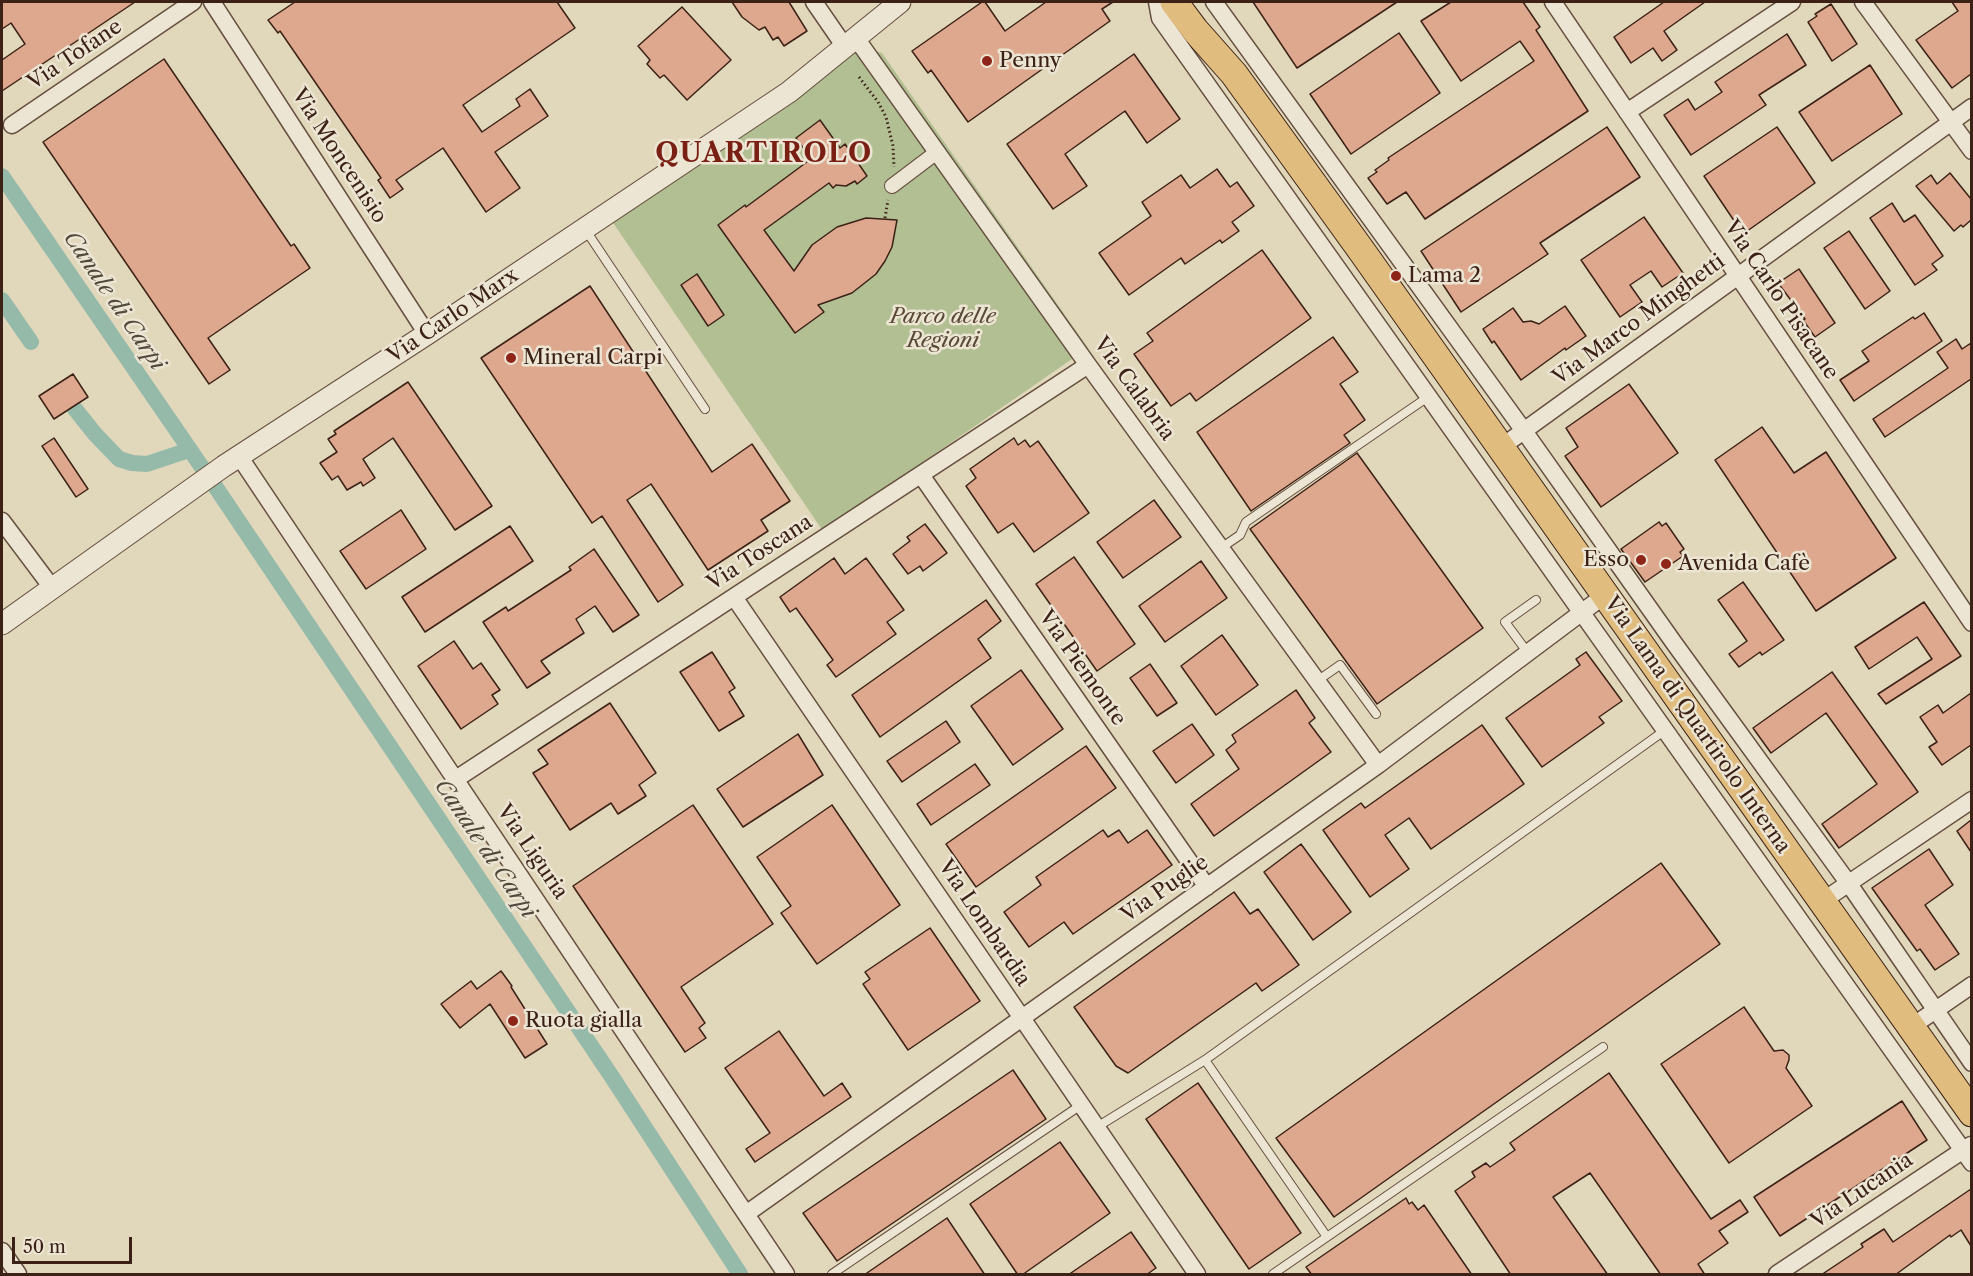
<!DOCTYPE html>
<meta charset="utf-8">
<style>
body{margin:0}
#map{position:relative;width:1973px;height:1276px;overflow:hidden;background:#e1d7bb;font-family:"Libre Caslon Text",serif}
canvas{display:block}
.frame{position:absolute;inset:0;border:3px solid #3c2216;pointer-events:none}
.scale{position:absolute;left:12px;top:1237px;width:120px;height:27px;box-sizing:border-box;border:3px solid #3c2216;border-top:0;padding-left:8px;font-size:18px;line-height:21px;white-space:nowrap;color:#3c2216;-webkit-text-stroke:4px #ece5d3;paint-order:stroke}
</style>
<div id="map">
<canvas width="1973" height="1276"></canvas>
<div class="frame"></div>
<div class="scale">50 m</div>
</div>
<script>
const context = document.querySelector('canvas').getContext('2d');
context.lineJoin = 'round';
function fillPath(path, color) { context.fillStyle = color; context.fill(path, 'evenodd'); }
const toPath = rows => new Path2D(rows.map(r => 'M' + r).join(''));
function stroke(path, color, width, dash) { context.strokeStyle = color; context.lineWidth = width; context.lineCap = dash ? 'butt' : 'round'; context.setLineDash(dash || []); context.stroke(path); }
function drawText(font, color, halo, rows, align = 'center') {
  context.font = font + ' "Libre Caslon Text",serif'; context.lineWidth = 5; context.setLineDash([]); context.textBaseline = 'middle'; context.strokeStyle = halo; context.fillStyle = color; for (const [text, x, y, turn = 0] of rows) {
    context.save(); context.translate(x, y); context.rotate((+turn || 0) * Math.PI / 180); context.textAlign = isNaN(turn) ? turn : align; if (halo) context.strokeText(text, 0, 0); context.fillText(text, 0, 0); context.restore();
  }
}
fillPath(toPath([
 [845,41,882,53,1088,348,823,531,603,208]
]), '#b1bf92');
stroke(toPath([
 [2,176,221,495,612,1077,740,1274],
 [2,300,31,342],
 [75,409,95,434,119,459,132,463,147,464,189,450]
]), '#95baaa', 16);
const building = toPath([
 [2,2,135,2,2,91,2,60,25,44,11,23,2,29,2,2],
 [295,2,557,2,575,28,463,105,482,132,520,106,516,99,530,89,548,116,495,152,520,188,486,212,443,148,396,180,403,189,390,198,378,180,381,178,280,31,278,33,268,20,295,2],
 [732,2,789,2,807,31,784,46,778,37,773,40,765,27,759,30,742,17,732,2],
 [982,2,985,2,1005,31,1046,2,1113,2,1102,9,1110,21,968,122,931,70,928,73,912,51,982,2],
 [1253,2,1397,2,1297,68,1253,2],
 [1451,2,1523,2,1540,27,1536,30,1588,111,1425,219,1406,192,1387,204,1368,178,1377,172,1375,170,1389,160,1388,158,1534,61,1520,41,1461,81,1421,21,1451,2],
 [1664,2,1705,2,1664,31,1677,50,1662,61,1653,48,1631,63,1614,37,1664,2],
 [1952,2,1971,2,1971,74,1952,88,1916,40,1958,11,1952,2],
 [1831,4,1857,44,1832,61,1808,22,1817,16,1815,14,1831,4],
 [682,7,731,60,687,100,664,75,660,78,647,64,650,60,638,46,682,7],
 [1399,33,1440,93,1351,154,1310,94,1399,33],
 [1787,34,1806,65,1759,95,1766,105,1691,155,1664,115,1688,99,1695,110,1722,92,1715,82,1787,34],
 [1134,54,1180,119,1147,143,1125,111,1065,154,1087,186,1053,209,1007,144,1134,54],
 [164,59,291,246,294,244,310,268,208,338,230,370,209,384,43,142,164,59],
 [1870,65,1902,114,1832,161,1799,112,1870,65],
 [820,120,840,148,845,144,867,176,857,184,855,181,846,186,836,185,833,188,829,183,764,230,794,271,812,245,837,227,866,218,897,220,892,247,885,261,876,274,852,293,818,305,824,312,795,333,718,225,745,205,746,207,811,159,796,138,820,120],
 [1607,127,1640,177,1540,243,1548,254,1461,312,1421,251,1607,127],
 [1777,127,1815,183,1743,234,1704,176,1777,127],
 [1217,169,1230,187,1237,182,1254,206,1232,222,1239,231,1222,243,1220,240,1185,264,1181,258,1129,295,1099,253,1151,216,1142,202,1181,175,1190,188,1217,169],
 [1950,173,1971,199,1971,220,1963,227,1961,225,1954,231,1916,186,1931,175,1937,184,1950,173],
 [1892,203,1904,222,1915,215,1943,256,1932,264,1937,270,1915,285,1870,218,1892,203],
 [1644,217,1683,273,1662,287,1651,271,1630,285,1642,302,1620,317,1581,260,1644,217],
 [1849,231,1890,291,1865,309,1824,248,1849,231],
 [1262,250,1311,318,1196,401,1190,393,1171,406,1134,354,1153,341,1147,333,1262,250],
 [1799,269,1835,323,1815,337,1803,320,1805,319,1778,283,1799,269],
 [697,274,724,315,708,326,681,285,697,274],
 [590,286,712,472,752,444,790,501,761,520,768,531,708,570,651,484,627,500,683,585,658,602,602,516,592,523,481,358,590,286],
 [1565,306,1586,336,1566,350,1565,348,1521,380,1494,341,1492,343,1483,329,1513,308,1523,322,1531,321,1539,324,1565,306],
 [1924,313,1942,341,1854,401,1840,380,1869,361,1862,351,1913,317,1915,319,1924,313],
 [1333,337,1358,372,1340,384,1365,420,1344,435,1350,443,1251,511,1197,432,1333,337],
 [1956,339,1962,349,1971,343,1971,379,1885,437,1873,419,1948,368,1937,352,1956,339],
 [73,374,88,397,54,419,39,396,73,374],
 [408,382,492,506,455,530,393,438,363,459,375,478,363,486,361,482,347,490,338,476,332,480,320,463,337,452,328,439,336,434,334,431,408,382],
 [1629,384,1678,453,1601,507,1565,456,1578,447,1566,428,1629,384],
 [1762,427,1794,473,1826,452,1896,558,1816,611,1715,460,1762,427],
 [54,438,88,489,76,497,42,446,54,438],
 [1014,438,1018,445,1025,440,1030,447,1038,441,1089,513,1034,552,1013,523,998,533,966,486,976,478,970,469,1014,438],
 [1357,453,1483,628,1377,704,1250,529,1357,453],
 [1154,500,1181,537,1123,578,1097,542,1154,500],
 [401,510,426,549,366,589,340,551,401,510],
 [1659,522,1662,526,1666,523,1684,549,1680,552,1683,556,1645,582,1621,549,1659,522],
 [925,524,947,553,923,571,920,566,908,574,893,554,910,541,907,537,925,524],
 [510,526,533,561,425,632,402,597,510,526],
 [594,549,639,615,613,632,595,606,576,619,584,633,541,661,550,673,527,688,483,622,506,607,508,611,571,570,569,567,594,549],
 [1074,557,1135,644,1097,671,1036,584,1074,557],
 [834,558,845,574,866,558,904,610,887,622,896,634,836,677,827,665,833,660,796,608,790,612,780,597,834,558],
 [1201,561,1227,598,1165,642,1139,606,1201,561],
 [1743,582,1784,640,1762,655,1760,652,1739,667,1729,654,1747,641,1718,600,1743,582],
 [986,600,1001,621,978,639,991,658,880,737,852,695,986,600],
 [1924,602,1961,656,1886,704,1878,694,1932,659,1917,637,1869,669,1855,647,1924,602],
 [1222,635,1258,685,1216,715,1181,666,1222,635],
 [454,641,473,669,481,663,500,690,492,695,498,704,461,729,418,666,454,641],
 [712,652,735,688,729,692,744,716,719,731,680,672,712,652],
 [1586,652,1622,701,1599,717,1604,723,1542,767,1506,718,1580,665,1576,659,1586,652],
 [1150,664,1177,703,1157,716,1130,678,1150,664],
 [1021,670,1063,729,1013,765,971,706,1021,670],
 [1832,672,1918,792,1839,848,1822,824,1877,784,1826,713,1771,753,1753,728,1832,672],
 [1296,690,1315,718,1309,723,1331,752,1214,836,1191,804,1239,769,1226,750,1236,742,1232,735,1296,690],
 [1971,693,1971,745,1942,765,1929,747,1937,742,1920,717,1938,705,1943,713,1971,693],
 [610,703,656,773,639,785,646,796,618,814,611,803,570,830,533,773,548,764,538,750,610,703],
 [946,721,960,742,902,782,887,761,946,721],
 [1192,724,1214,755,1176,783,1153,751,1192,724],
 [1482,725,1524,784,1431,849,1409,818,1385,835,1409,869,1370,897,1323,830,1361,803,1365,808,1482,725],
 [798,734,823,775,743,827,717,789,798,734],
 [1086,746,1116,788,976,887,946,844,1086,746],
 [975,764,990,785,931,825,917,804,975,764],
 [693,805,773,924,681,987,705,1023,699,1028,706,1038,685,1052,573,886,693,805],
 [832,805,900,905,817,964,781,913,791,906,757,857,832,805],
 [1971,820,1971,852,1957,831,1971,820],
 [1103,830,1108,837,1119,830,1128,843,1147,830,1172,865,1073,934,1064,922,1029,947,1004,912,1041,885,1036,877,1103,830],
 [1301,844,1351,912,1313,940,1264,872,1301,844],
 [1929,849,1953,885,1925,905,1959,954,1935,970,1920,949,1917,951,1872,888,1929,849],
 [1661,863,1720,944,1334,1217,1276,1138,1661,863],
 [1234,892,1250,914,1258,909,1299,965,1262,991,1256,983,1128,1073,1116,1066,1074,1007,1234,892],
 [930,928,980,1001,908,1050,863,984,870,979,865,972,930,928],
 [501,971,512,986,511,987,547,1044,525,1058,490,1004,460,1028,441,1004,471,981,477,989,501,971],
 [1744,1007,1774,1051,1783,1050,1789,1055,1789,1060,1786,1068,1812,1106,1729,1163,1661,1064,1744,1007],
 [779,1031,824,1096,842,1083,851,1097,755,1162,746,1149,770,1133,725,1068,779,1031],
 [1013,1070,1046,1119,837,1261,803,1213,1013,1070],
 [1609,1073,1711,1219,1740,1200,1748,1212,1719,1231,1728,1243,1698,1264,1705,1275,1661,1275,1590,1173,1553,1197,1608,1275,1511,1275,1455,1191,1475,1177,1472,1172,1486,1163,1490,1167,1515,1150,1510,1143,1609,1073],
 [1198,1083,1301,1233,1249,1269,1146,1119,1198,1083],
 [1902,1101,1927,1140,1780,1236,1754,1197,1902,1101],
 [1060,1142,1110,1213,1022,1275,1018,1275,970,1204,1060,1142],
 [1971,1189,1971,1246,1961,1230,1951,1237,1950,1235,1895,1275,1821,1275,1863,1247,1861,1244,1884,1229,1893,1242,1971,1189],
 [1406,1198,1409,1204,1412,1202,1418,1210,1424,1205,1472,1275,1312,1275,1306,1267,1406,1198],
 [947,1218,985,1275,864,1275,947,1218],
 [1131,1232,1156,1268,1146,1275,1068,1275,1131,1232]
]);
fillPath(building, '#dea88f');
stroke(building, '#3c2216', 1.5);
const service = toPath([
 [585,229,705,409],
 [1221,548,1240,535,1246,522,1428,397],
 [1528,653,1505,622,1536,600],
 [1317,681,1340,665,1376,714],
 [1205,1060,1327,1237],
 [1097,1127,1205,1060,1664,731],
 [832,1274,1081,1105],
 [1273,1274,1603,1047]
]);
const pedestrian = toPath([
 [892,186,937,152]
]);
const minor = toPath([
 [212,2,427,334],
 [814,2,845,47],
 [1157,2,1160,18,1972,1163],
 [1214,2,1524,431,1674,643,1849,884,1972,1063],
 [1553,2,1972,623],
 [1863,2,1972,151],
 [856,38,1088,365,1378,765],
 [1627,112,1792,2],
 [12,125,193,2],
 [1500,448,1972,107],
 [239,456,786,1274],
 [921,475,1207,887],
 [2,521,53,589],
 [734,597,1197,1274],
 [456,779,1088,365],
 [1821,902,1972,800],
 [1911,1027,1972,985],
 [746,1214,1378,765,1605,595],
 [2,1251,18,1274],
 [1777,1274,1971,1145]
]);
const tertiary = toPath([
 [2,624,224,466,427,334,789,92,900,2]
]);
const primary = toPath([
 [1174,2,1195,30,1234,74,1361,250,1972,1113]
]);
stroke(service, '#654f3f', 10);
stroke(pedestrian, '#654f3f', 16);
stroke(minor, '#654f3f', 19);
stroke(tertiary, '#654f3f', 23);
stroke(primary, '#3c2216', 29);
stroke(toPath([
 [859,77,878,102,886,117,893,146,894,167],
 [885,218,888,200]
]), '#3c2216', 3, [1.5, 3]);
stroke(service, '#ece5d3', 8);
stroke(pedestrian, '#ece5d3', 14);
stroke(minor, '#ece5d3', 16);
stroke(tertiary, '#ece5d3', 21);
stroke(primary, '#e0bc7e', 27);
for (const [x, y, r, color] of [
 [987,61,6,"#8f2418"],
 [1396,276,6,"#8f2418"],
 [511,358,6,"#8f2418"],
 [1641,560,6,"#8f2418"],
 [1666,564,6,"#8f2418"],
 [513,1021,6,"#8f2418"]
]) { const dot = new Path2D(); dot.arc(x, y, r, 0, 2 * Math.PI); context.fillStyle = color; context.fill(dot); stroke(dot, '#ece5d3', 2); }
drawText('21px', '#3c2216', '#ece5d3', [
 ["Via Tofane",75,55,-34],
 ["Via Moncenisio",339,156,57],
 ["Via Carlo Pisacane",1781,300,56],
 ["Via Carlo Marx",453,316,-34],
 ["Via Marco Minghetti",1639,320,-36],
 ["Via Calabria",1134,389,54],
 ["Via Toscana",760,553,-33],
 ["Via Piemonte",1082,668,55],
 ["Via Lama di Quartirolo Interna",1697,725,55],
 ["Via Liguria",532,852,56],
 ["Via Puglie",1165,889,-35],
 ["Via Lombardia",984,923,56],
 ["Via Lucania",1862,1191,-34]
]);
drawText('21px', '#3c2216', '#ece5d3', [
 ["Penny",999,61],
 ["Lama 2",1408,276],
 ["Mineral Carpi",523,358],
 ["Esso",1629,560,"right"],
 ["Avenida Cafè",1678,564],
 ["Ruota gialla",525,1021]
], 'left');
drawText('italic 21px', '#594935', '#ece5d3', [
 ["Parco delle",943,317],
 ["Regioni",943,341]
]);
drawText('italic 22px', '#52483b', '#ece5d3', [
 ["Canale di Carpi",114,301,56],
 ["Canale di Carpi",485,849,56]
]);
context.letterSpacing = '1.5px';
drawText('bold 27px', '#7a1f14', '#ece5d3', [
 ["QUARTIROLO",764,154]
]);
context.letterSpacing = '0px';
</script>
